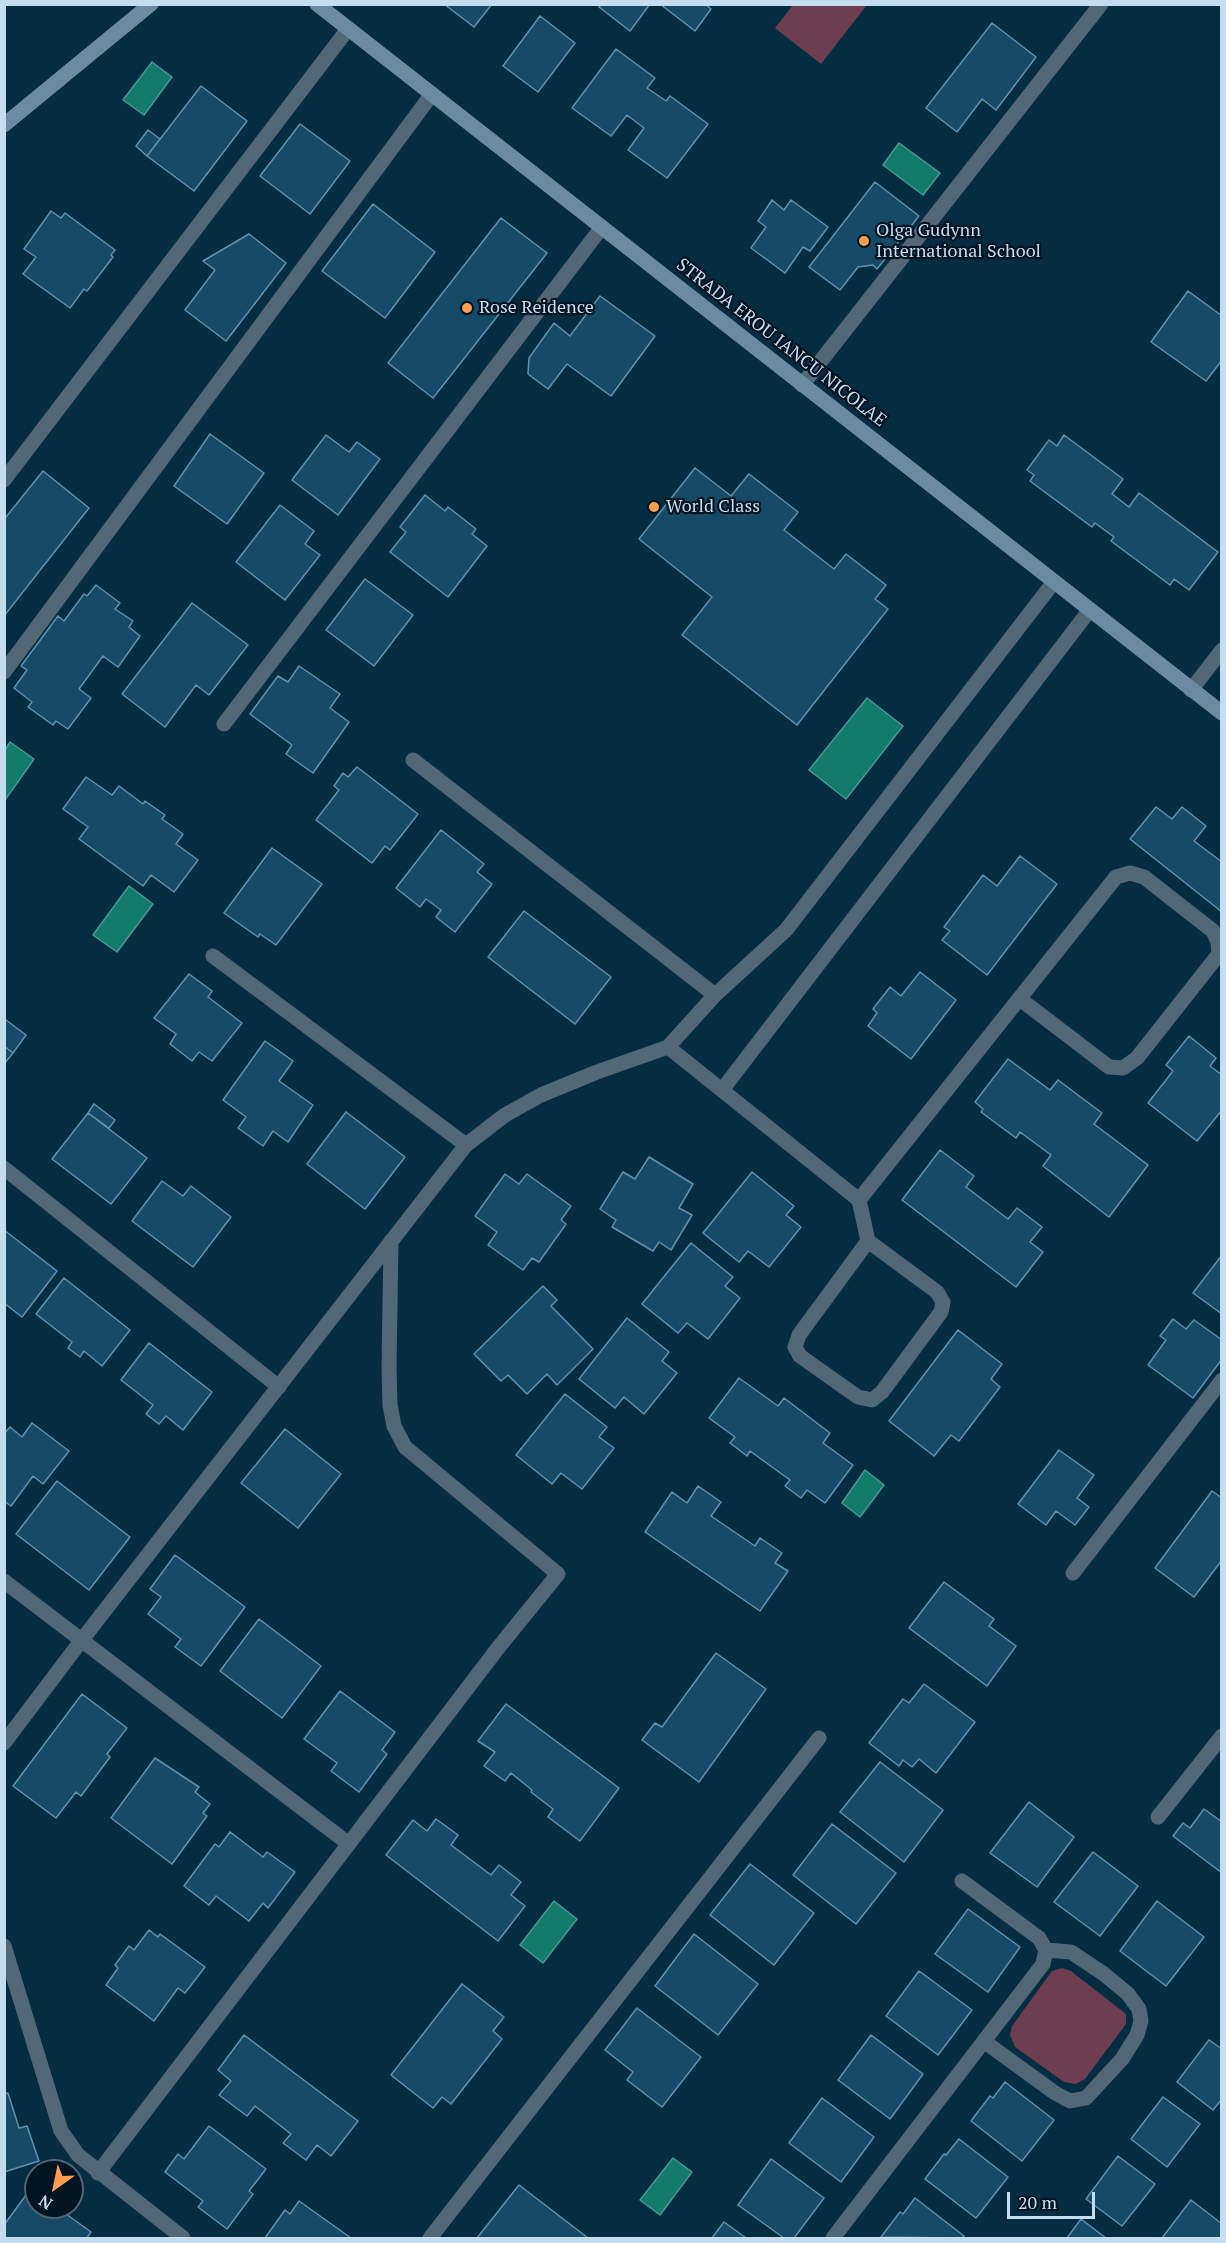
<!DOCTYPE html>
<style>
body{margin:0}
#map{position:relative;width:1226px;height:2243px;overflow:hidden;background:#042d42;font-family:"PT Serif",serif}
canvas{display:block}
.frame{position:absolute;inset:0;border:6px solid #c5deef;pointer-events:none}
.north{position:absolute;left:24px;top:2159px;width:60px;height:60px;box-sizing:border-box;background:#021420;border:2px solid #506573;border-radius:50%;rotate:213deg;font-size:16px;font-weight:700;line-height:24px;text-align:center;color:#c5deef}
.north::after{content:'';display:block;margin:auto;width:21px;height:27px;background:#fc9e52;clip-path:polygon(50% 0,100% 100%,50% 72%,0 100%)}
.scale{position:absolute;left:1007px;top:2192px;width:88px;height:27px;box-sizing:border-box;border:3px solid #c5deef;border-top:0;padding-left:8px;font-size:18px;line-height:21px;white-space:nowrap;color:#c5deef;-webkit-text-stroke:4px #021420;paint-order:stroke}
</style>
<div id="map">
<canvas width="1226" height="2243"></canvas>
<div class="frame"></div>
<div class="north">N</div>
<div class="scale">20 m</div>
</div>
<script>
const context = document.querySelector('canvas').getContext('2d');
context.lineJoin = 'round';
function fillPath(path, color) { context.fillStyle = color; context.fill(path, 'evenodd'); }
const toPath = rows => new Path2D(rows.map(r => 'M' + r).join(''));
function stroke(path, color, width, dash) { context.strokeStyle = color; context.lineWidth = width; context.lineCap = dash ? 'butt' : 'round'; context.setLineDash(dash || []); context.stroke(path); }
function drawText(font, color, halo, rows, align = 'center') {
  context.font = font + ' "PT Serif",serif'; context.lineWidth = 4.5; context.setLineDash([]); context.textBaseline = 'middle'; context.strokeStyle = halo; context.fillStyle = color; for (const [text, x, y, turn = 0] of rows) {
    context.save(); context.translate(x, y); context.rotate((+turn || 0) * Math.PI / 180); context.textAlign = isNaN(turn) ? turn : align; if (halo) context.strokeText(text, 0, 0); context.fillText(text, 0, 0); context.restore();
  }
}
fillPath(toPath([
 [793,5,793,4,867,5,821,64,775,28],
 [1062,1968,1071,1971,1126,2014,1126,2024,1085,2079,1076,2084,1064,2082,1015,2047,1010,2035,1012,2026,1052,1971]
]), '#6d3e4f');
const water = toPath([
 [152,62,172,77,144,115,123,100,152,62],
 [899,143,940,173,923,195,883,165,899,143],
 [867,698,903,726,846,799,809,770,867,698],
 [10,742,34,759,5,800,5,750,10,742],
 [129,886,153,904,117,952,93,935,129,886],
 [865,1470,884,1485,860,1517,842,1503,865,1470],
 [554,1901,577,1919,543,1963,520,1945,554,1901],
 [673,2158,692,2172,660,2215,640,2200,673,2158]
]);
fillPath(water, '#137b69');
stroke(water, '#489991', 1.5);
const building = toPath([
 [444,4,492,4,474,27,444,4],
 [601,4,650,4,630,31,599,7,601,4],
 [660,4,705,4,711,9,695,31,660,4],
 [540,16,575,43,538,92,503,66,540,16],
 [992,23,1036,57,996,110,982,99,957,132,926,108,992,23],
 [616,49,655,78,647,88,666,101,670,96,708,124,667,178,628,150,644,128,627,115,611,136,572,108,616,49],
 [201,86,247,121,194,191,147,156,201,86],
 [300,124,350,161,310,214,260,176,300,124],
 [148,130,160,139,147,156,136,146,148,130],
 [875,182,919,216,877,269,873,265,858,267,840,290,809,267,875,182],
 [772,200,784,210,791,200,828,227,810,251,803,247,785,273,751,248,766,227,758,221,772,200],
 [373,204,435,252,385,318,322,271,373,204],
 [51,211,61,218,65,213,115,250,111,255,113,257,87,291,84,289,70,308,23,274,36,257,24,249,51,211],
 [501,218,547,253,433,398,388,363,501,218],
 [249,234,286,263,226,341,185,310,215,270,203,261,249,234],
 [1188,291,1222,316,1222,360,1206,381,1151,342,1188,291],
 [600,296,655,336,611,396,567,364,548,389,528,374,529,358,554,323,570,336,600,296],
 [210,434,264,473,227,524,174,486,210,434],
 [326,435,349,452,357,442,380,459,338,515,292,480,326,435],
 [1064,435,1123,479,1112,494,1129,507,1139,493,1218,552,1189,590,1174,579,1170,585,1111,541,1114,537,1095,523,1092,527,1030,481,1034,475,1027,470,1049,440,1057,446,1064,435],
 [695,468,731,496,749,474,798,512,784,530,834,569,846,554,886,585,875,599,888,609,797,725,682,635,712,597,639,539,695,468],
 [43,471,89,508,4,616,4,516,6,517,43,471],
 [425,495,445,511,448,507,476,529,472,534,487,546,448,597,390,552,406,532,400,527,425,495],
 [280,505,314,531,305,544,320,555,285,600,236,562,280,505],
 [365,579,413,615,374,666,326,630,365,579],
 [96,585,120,603,115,609,133,621,129,627,140,636,118,667,103,656,79,689,91,698,68,729,56,721,53,725,28,707,32,702,14,688,27,670,21,666,58,616,64,621,84,594,87,596,96,585],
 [192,603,248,645,209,695,196,685,165,727,122,694,192,603],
 [299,666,340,694,330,708,349,722,313,773,286,754,292,745,250,714,278,676,288,682,299,666],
 [357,767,418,814,390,850,385,846,372,863,316,820,339,790,334,786,343,773,348,777,357,767],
 [86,777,112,795,119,786,143,804,145,801,165,815,162,819,183,834,176,844,198,860,174,892,151,875,143,886,79,839,88,827,63,809,86,777],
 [1156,807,1172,819,1182,807,1206,826,1194,841,1222,862,1222,912,1130,839,1156,807],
 [441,830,484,864,477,872,492,884,455,932,436,917,441,910,426,899,420,907,396,888,441,830],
 [272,848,322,884,276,945,260,934,258,937,224,913,272,848],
 [1020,856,1057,884,987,975,942,940,950,931,944,927,983,875,997,886,1020,856],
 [524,911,611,977,575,1024,488,957,524,911],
 [920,972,956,1000,911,1059,868,1026,877,1013,873,1009,890,987,901,996,920,972],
 [189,974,212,991,208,997,242,1023,212,1061,199,1052,192,1061,170,1044,176,1034,154,1018,189,974],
 [6,1020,26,1035,13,1053,4,1046,4,1022,6,1020],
 [1189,1036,1216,1058,1210,1066,1222,1075,1222,1110,1197,1141,1148,1103,1173,1071,1166,1065,1189,1036],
 [265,1041,293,1061,279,1081,313,1105,288,1142,273,1131,263,1146,238,1128,246,1117,223,1100,265,1041],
 [4,1046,13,1053,4,1064,4,1046],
 [1008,1059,1050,1090,1058,1080,1102,1113,1094,1124,1148,1165,1109,1217,1043,1166,1051,1155,1020,1132,1016,1138,981,1112,983,1109,975,1102,1008,1059],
 [94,1104,115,1120,109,1128,88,1113,94,1104],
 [346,1112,405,1157,365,1209,307,1164,346,1112],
 [88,1113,147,1158,111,1204,52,1159,88,1113],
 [940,1150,974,1176,966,1187,1008,1219,1017,1208,1042,1227,1030,1242,1043,1252,1016,1287,902,1200,940,1150],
 [649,1157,693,1184,679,1208,692,1215,671,1250,659,1242,653,1251,612,1227,616,1220,600,1209,623,1172,635,1179,649,1157],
 [752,1172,794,1206,786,1215,801,1227,769,1267,748,1251,739,1262,703,1233,752,1172],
 [505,1174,519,1184,527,1174,571,1206,561,1220,566,1224,539,1262,532,1258,523,1270,488,1245,497,1232,475,1216,505,1174],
 [162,1181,183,1196,191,1186,231,1217,193,1267,132,1221,162,1181],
 [4,1230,57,1271,22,1317,4,1303,4,1230],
 [691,1243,733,1277,725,1286,740,1298,708,1339,687,1323,678,1333,642,1304,691,1243],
 [1222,1255,1222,1314,1193,1293,1222,1255],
 [64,1278,130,1330,102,1366,84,1351,80,1357,68,1348,72,1342,36,1314,64,1278],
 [543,1286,557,1300,551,1306,593,1349,557,1385,547,1374,527,1394,508,1375,501,1381,474,1354,543,1286],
 [627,1318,669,1352,662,1361,677,1373,644,1414,624,1397,615,1408,579,1379,627,1318],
 [1173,1319,1186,1329,1194,1320,1222,1340,1222,1359,1193,1398,1148,1365,1166,1340,1160,1336,1173,1319],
 [958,1330,1002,1364,991,1379,1000,1387,959,1441,951,1435,934,1456,889,1421,958,1330],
 [149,1343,212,1392,183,1430,166,1416,159,1424,146,1414,153,1405,121,1380,149,1343],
 [739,1378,778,1406,784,1398,830,1433,823,1443,853,1465,825,1503,807,1490,801,1498,785,1486,790,1480,750,1451,747,1456,730,1443,735,1437,709,1418,739,1378],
 [565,1394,607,1427,599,1437,614,1448,582,1489,561,1473,552,1484,516,1455,565,1394],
 [32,1423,69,1451,43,1484,33,1476,11,1506,4,1501,4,1434,10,1427,22,1437,32,1423],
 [285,1429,341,1474,298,1528,241,1483,285,1429],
 [1059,1450,1094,1475,1077,1498,1089,1507,1075,1525,1056,1511,1046,1525,1018,1504,1059,1450],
 [57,1481,130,1537,89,1590,16,1534,57,1481],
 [698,1486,721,1502,711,1516,755,1546,760,1538,782,1553,775,1563,788,1571,760,1611,645,1532,672,1492,687,1503,698,1486],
 [1212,1491,1222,1498,1222,1560,1194,1597,1155,1568,1212,1491],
 [175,1555,245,1607,201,1666,175,1647,181,1639,148,1614,161,1597,150,1589,175,1555],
 [944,1582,994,1619,989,1626,1016,1646,987,1686,909,1628,944,1582],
 [259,1619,321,1666,282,1718,220,1671,259,1619],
 [716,1653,766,1689,699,1782,642,1740,655,1723,662,1727,716,1653],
 [924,1684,975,1722,936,1773,919,1759,912,1767,903,1760,899,1766,869,1743,903,1699,909,1703,924,1684],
 [340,1691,395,1732,382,1750,387,1754,359,1792,331,1771,337,1763,304,1739,340,1691],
 [82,1694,127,1728,107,1754,110,1757,81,1796,76,1792,56,1818,13,1786,82,1694],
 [506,1704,619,1788,580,1841,548,1817,553,1809,531,1792,532,1790,511,1773,505,1781,484,1766,495,1752,478,1741,506,1704],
 [155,1758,199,1787,195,1792,210,1804,203,1813,207,1816,172,1864,111,1818,155,1758],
 [880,1762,943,1810,904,1862,840,1812,880,1762],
 [1029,1802,1074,1837,1037,1887,990,1853,1029,1802],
 [1204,1809,1222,1822,1222,1873,1173,1836,1183,1823,1190,1828,1204,1809],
 [436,1819,458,1835,451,1845,491,1875,499,1865,521,1882,511,1895,525,1906,498,1941,386,1855,413,1820,427,1831,436,1819],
 [832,1824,896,1873,856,1924,793,1875,832,1824],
 [230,1832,263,1857,267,1852,295,1872,268,1908,263,1903,249,1921,216,1896,209,1905,184,1886,215,1844,219,1847,230,1832],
 [1093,1852,1138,1886,1100,1936,1054,1902,1093,1852],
 [750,1864,814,1913,774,1965,710,1915,750,1864],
 [1157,1901,1204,1937,1166,1986,1120,1951,1157,1901],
 [968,1909,1020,1947,988,1992,935,1954,968,1909],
 [149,1930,158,1937,160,1934,205,1967,185,1993,178,1988,154,2021,106,1985,118,1968,115,1965,129,1946,134,1950,149,1930],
 [694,1934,758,1984,718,2035,655,1986,694,1934],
 [919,1971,972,2010,938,2055,886,2016,919,1971],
 [462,1984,504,2017,493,2031,502,2039,451,2104,442,2097,433,2108,391,2075,462,1984],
 [637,2008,701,2057,662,2107,627,2080,633,2072,605,2050,637,2008],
 [244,2035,358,2121,331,2156,317,2145,306,2160,283,2143,291,2134,255,2106,247,2116,219,2095,231,2081,218,2070,244,2035],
 [871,2035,923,2074,890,2119,838,2080,871,2035],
 [1209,2040,1222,2049,1222,2099,1213,2110,1177,2082,1209,2040],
 [1005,2082,1054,2120,1022,2161,971,2121,990,2096,993,2098,1005,2082],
 [8,2093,19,2128,27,2126,39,2161,4,2172,4,2094,8,2093],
 [1163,2097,1200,2124,1167,2167,1131,2139,1163,2097],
 [822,2098,874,2137,841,2182,789,2143,822,2098],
 [209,2126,266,2169,249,2191,253,2194,227,2229,198,2207,203,2201,165,2172,178,2154,184,2159,209,2126],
 [959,2139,1008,2177,976,2218,925,2179,944,2154,946,2155,959,2139],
 [1118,2156,1155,2184,1122,2226,1086,2199,1118,2156],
 [771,2159,824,2198,794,2238,784,2238,738,2205,771,2159],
 [519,2185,588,2238,477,2238,519,2185],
 [26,2195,36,2202,36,2207,42,2207,57,2218,62,2211,91,2232,87,2238,4,2238,4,2225,26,2195],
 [915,2198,964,2236,962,2238,881,2237,900,2212,903,2214,915,2198],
 [1191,2200,1222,2224,1222,2238,1162,2238,1191,2200],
 [299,2201,351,2238,265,2238,285,2210,290,2214,299,2201],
 [1081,2219,1106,2238,1067,2238,1081,2219],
 [724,2222,746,2238,712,2238,724,2222]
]);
fillPath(building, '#154b68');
stroke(building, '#5f91b0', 1.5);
stroke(toPath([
 [859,1200,868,1241,937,1292,943,1302,941,1312,882,1392,872,1400,858,1397,800,1356,795,1347,799,1335,868,1241],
 [430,2238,819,1738]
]), '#536875', 15);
stroke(toPath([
 [802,385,1101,4],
 [4,480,348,29],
 [4,672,432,94],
 [1191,690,1222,650],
 [224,724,602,227],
 [413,760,715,995],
 [213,956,466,1145],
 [668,1047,859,1200,1116,877,1130,873,1144,877,1213,931,1218,942,1219,954,1137,1058,1123,1068,1109,1067,1020,999],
 [722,1090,1089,611],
 [4,1168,279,1387],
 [1073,1573,1222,1380],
 [4,1581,349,1844],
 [4,1743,81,1641,466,1145,505,1115,541,1095,597,1072,668,1047,715,995,786,930,1053,583],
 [1158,1817,1222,1736],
 [4,1946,61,2131,78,2155,183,2238],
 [985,2042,1055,2093,1070,2101,1086,2098,1122,2059,1137,2035,1141,2021,1139,2009,1128,1994,1104,1974,1071,1952,1046,1950],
 [98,2173,498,1648,558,1574,405,1447,394,1426,390,1405,389,1368,391,1241],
 [833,2238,1043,1964,1046,1950,1039,1938,962,1881]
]), '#536875', 15);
stroke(toPath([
 [317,4,1222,713],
 [4,125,151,4]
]), '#6a8ba0', 15);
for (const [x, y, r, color] of [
 [864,241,6,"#fc9e52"],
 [467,308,6,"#fc9e52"],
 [654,507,6,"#fc9e52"]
]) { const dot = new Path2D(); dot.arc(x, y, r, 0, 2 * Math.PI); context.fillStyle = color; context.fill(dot); stroke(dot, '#021420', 2); }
drawText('18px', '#c5deef', '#021420', [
 ["Olga Gudynn",876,231],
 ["International School",876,252],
 ["Rose Reidence",479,308],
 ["World Class",666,507]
], 'left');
drawText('18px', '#c5deef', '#021420', [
 ["STRADA EROU IANCU NICOLAE",781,343,38]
]);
</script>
